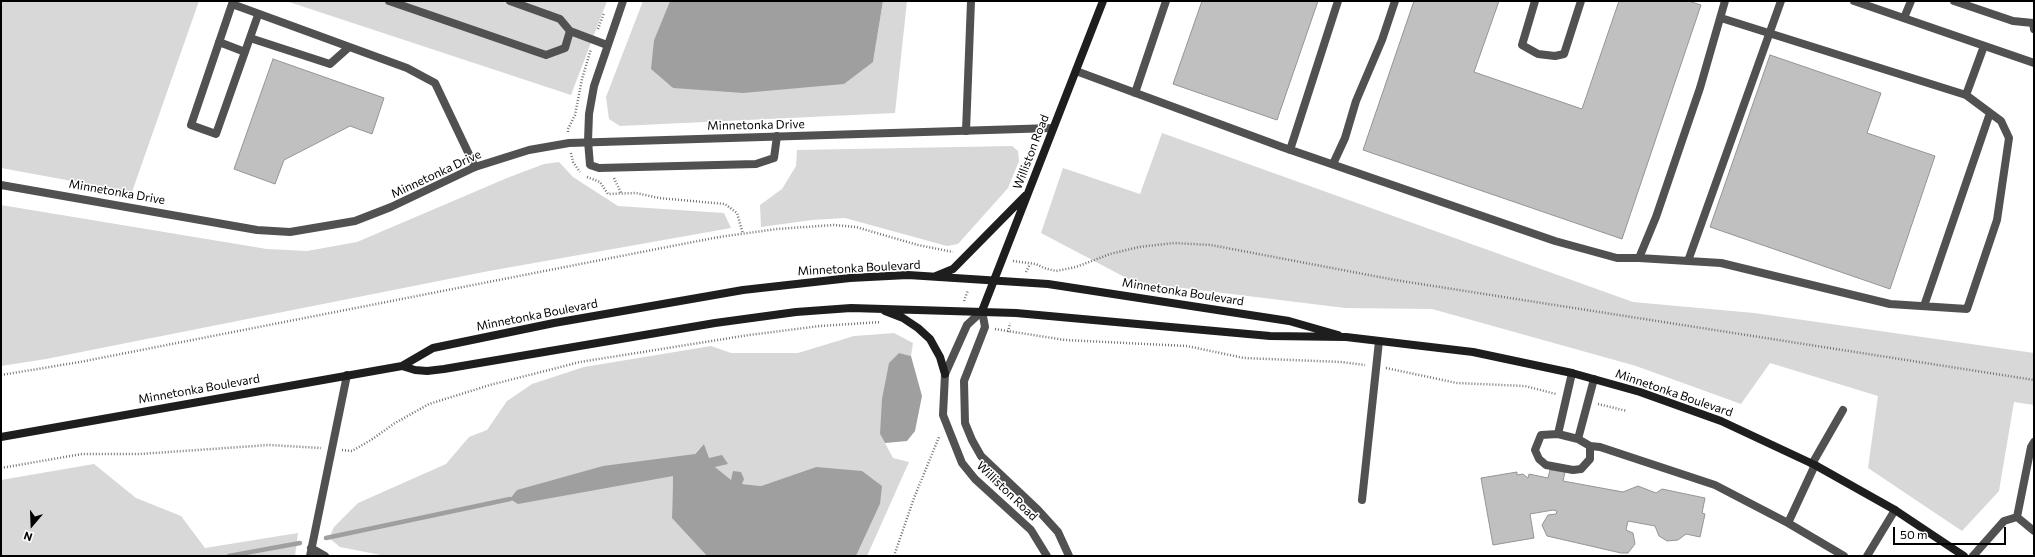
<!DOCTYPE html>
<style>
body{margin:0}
#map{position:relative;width:2035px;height:557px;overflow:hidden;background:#fff;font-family:Commissioner,sans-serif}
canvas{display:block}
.frame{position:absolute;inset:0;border:2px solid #000;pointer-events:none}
.north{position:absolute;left:12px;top:505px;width:40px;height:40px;-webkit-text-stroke:3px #fff;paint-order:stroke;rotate:199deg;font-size:11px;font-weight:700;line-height:16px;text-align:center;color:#000}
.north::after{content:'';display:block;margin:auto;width:14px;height:18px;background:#000;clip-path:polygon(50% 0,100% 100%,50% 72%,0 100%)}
.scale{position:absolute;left:1893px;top:527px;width:113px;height:18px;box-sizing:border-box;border:2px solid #000;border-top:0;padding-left:5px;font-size:12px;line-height:14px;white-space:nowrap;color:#000;-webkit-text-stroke:3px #fff;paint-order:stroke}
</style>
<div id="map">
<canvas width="2035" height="557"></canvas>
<div class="frame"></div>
<div class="north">N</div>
<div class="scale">50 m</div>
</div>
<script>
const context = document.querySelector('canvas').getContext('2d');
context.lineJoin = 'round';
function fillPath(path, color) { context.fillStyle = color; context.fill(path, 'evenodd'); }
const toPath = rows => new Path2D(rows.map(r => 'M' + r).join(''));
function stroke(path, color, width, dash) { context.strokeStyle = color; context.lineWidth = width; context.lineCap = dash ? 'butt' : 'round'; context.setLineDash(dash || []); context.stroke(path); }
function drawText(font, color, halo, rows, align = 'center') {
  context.font = font + ' Commissioner,sans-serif'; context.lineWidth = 3; context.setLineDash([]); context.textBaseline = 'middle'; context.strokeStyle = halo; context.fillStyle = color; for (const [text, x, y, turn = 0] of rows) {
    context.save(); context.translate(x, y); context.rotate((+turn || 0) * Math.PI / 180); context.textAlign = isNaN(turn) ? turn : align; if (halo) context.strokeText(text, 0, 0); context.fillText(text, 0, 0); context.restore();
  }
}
fillPath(toPath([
 [1,1,199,1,132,192,1,168],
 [286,1,607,1,571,95],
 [643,1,670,1,654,40,652,69,673,88,873,62,883,1,907,1,895,113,620,126,609,119,606,97],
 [1162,133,1633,302,1754,313,2034,353,2034,405,2014,402,1999,491,1962,531,1868,468,1878,396,1770,363,1741,404,1636,366,1432,309,1345,308,1134,282,1041,233,1063,168,1140,194],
 [1012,146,1018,151,1019,161,1008,188,958,244,947,246,845,218,812,220,761,227,760,205,782,189,796,166,797,150],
 [559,162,573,177,618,206,724,213,731,228,489,271,46,359,1,366,1,205,267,249,307,251,357,242,507,178,544,164],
 [894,333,913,343,911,356,899,353,880,434,893,458,909,462,867,556,856,556,880,504,816,467,761,486,741,484,731,481,715,467,708,458,704,444,673,476,672,517,707,556,386,556,340,547,329,538,334,527,358,503,446,464,469,437,487,430,507,401,532,384,584,367,711,346,731,353,798,353,854,336],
 [94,464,136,498,181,516,205,548,298,533,295,556,1,556,1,480]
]), '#d8d8d8');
fillPath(toPath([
 [670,1,883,1,873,62,844,84,743,93,673,88,651,69,654,40],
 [899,353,911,356,922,396,915,431,907,441,885,443,880,434,882,399,889,363],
 [704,444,709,458,722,455,728,464,715,467,731,480,733,471,741,472,744,479,742,484,761,486,816,467,862,471,882,486,880,504,856,556,707,556,672,518,673,476,518,504,510,499,517,490,603,466,695,454]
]), '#9f9f9f');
stroke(toPath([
 [326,538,510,499],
 [229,556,300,543]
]), '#9f9f9f', 4.5);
const building = toPath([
 [1202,1,1318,1,1277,120,1173,84,1202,1],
 [1414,1,1499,1,1474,72,1582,109,1619,1,1688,1,1701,5,1622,239,1363,150,1414,1],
 [1770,55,1881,93,1867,133,1935,156,1890,289,1710,227,1770,55],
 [273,59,384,98,372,134,350,126,284,160,275,184,234,169,273,59],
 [1550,470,1565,472,1563,481,1623,492,1638,486,1656,493,1662,489,1705,498,1702,513,1705,514,1700,537,1686,534,1678,540,1667,541,1659,536,1655,526,1628,521,1626,530,1633,533,1635,544,1628,553,1621,553,1547,536,1542,525,1548,515,1556,514,1557,511,1553,510,1530,514,1534,538,1493,545,1481,478,1517,472,1517,475,1523,474,1528,478,1529,474,1548,478,1550,470]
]);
fillPath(building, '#c0c0c0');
stroke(building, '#959595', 1);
stroke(toPath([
 [598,29,604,13],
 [568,132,568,129,575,115,582,79,591,49],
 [571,153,573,162,580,172],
 [587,177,600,182,608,194,636,193,659,198,725,204,737,213,743,234],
 [614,178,621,193],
 [1013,261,1036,264,1044,268,1056,271,1076,267,1110,254,1139,247,1174,243,1211,245,1395,280,2034,380],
 [1026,272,1030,264],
 [964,301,968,290],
 [995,329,1065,340,1187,346,1244,358,1341,362,1365,365],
 [1008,332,1010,323],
 [1386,368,1457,383,1525,386,1556,394],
 [1,375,80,362,662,248,719,237,777,229,834,225,856,227,918,245,953,252],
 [1598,404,1627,411],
 [342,450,352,451,371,440,395,423,429,404,490,385,580,362,749,335,820,326,881,322],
 [1,468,82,454,140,454,269,445,321,448],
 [894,556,914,498,939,437]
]), '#737373', 2.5, [1, 2]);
stroke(toPath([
 [389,1,546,55,565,48,570,31],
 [510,1,560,19,570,31,607,45],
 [1535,1,1522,45,1538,54,1555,56,1564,54,1581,1],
 [1954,1,2013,21,2033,23,2034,29],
 [258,15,216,134,191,125,232,4,407,68,435,83,475,167],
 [1904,18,1911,1],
 [250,38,330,64,348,48],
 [219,42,245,52],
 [1076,71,1282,147,1555,241,1617,258,1639,258,1656,217,1700,88,1725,1],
 [1135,93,1166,1],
 [1966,95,1984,46],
 [966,131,971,1],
 [588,141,590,165,599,168,756,164,774,158,777,136],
 [1290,150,1338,1],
 [1333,164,1345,138,1356,101,1382,40,1395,1],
 [1639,258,1721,263,1890,304,1967,309,1997,220,2009,138,2001,121,1966,95,1721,18],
 [1688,261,1781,1],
 [1924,306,1990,113],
 [1558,434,1578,439,1590,446,1590,459,1581,469,1573,470,1546,465,1539,459,1535,450,1541,435,1558,434],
 [1558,434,1572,373],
 [1578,439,1594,379],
 [1590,446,1600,447,1715,485,1788,523,1844,556],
 [1812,464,1843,410],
 [1362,500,1379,341],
 [2017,517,2031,447,2034,442],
 [1788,523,1815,465],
 [311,548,325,556],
 [310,556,347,375],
 [1867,556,1895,510],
 [1973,556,2004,521,2017,517,2034,531]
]), '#515151', 8);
stroke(toPath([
 [1854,1,2034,63],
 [588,141,589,114,594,86,623,1],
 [982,311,967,325,945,374,943,415,962,463,975,479,1031,530,1047,556],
 [982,311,985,327,964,381,965,423,972,440,981,456,1038,510,1058,532,1069,556]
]), '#515151', 8);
stroke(toPath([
 [1,185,257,230,290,232,355,221,391,207,475,167,529,150,569,143,1053,128]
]), '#515151', 8);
stroke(toPath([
 [936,276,953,269,1025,196],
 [885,311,903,318,918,328,930,339,940,357,945,374],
 [982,311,1103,1],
 [402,366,415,370,427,371,444,369,715,323,796,312,851,308,1016,313,1270,336,1346,337,1473,352,1572,373,1640,392,1721,421,1815,465,1895,510,1964,556],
 [1,437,402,366,433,348,554,323,743,290,850,278,908,275,1048,284,1289,321,1338,335]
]), '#1e1e1e', 8);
drawText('12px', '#000', '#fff', [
 ["Minnetonka Drive",756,125,-1],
 ["Williston Road",1031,152,-69],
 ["Minnetonka Drive",436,174,-25],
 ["Minnetonka Drive",117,192,10],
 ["Minnetonka Boulevard",859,268,-3],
 ["Minnetonka Boulevard",1183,292,9],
 ["Minnetonka Boulevard",537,315,-11],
 ["Minnetonka Boulevard",199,389,-10],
 ["Minnetonka Boulevard",1674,393,19],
 ["Williston Road",1007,491,44]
]);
</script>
